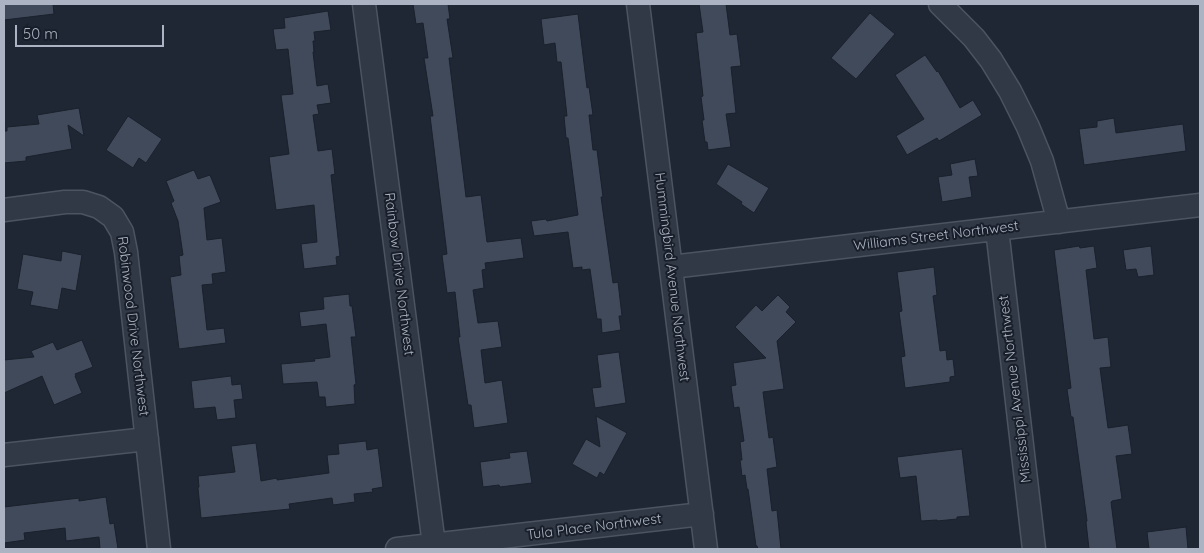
<!DOCTYPE html>
<style>
body{margin:0}
#map{position:relative;width:1204px;height:553px;overflow:hidden;background:#1f2735;font-family:Quicksand,sans-serif}
canvas{display:block}
.frame{position:absolute;inset:0;border:5px solid #acb4c3;pointer-events:none}
.scale{position:absolute;left:15px;top:25px;width:149px;height:22px;box-sizing:border-box;border:2px solid #acb4c3;border-top:0;padding-left:6px;font-size:15px;line-height:18px;white-space:nowrap;color:#acb4c3;-webkit-text-stroke:4px #181f2a;paint-order:stroke}
</style>
<div id="map">
<canvas width="1204" height="553"></canvas>
<div class="frame"></div>
<div class="scale">50 m</div>
</div>
<script>
const context = document.querySelector('canvas').getContext('2d');
context.lineJoin = 'round';
function fillPath(path, color) { context.fillStyle = color; context.fill(path, 'evenodd'); }
const toPath = rows => new Path2D(rows.map(r => 'M' + r).join(''));
function stroke(path, color, width, dash) { context.strokeStyle = color; context.lineWidth = width; context.lineCap = dash ? 'butt' : 'round'; context.setLineDash(dash || []); context.stroke(path); }
function drawText(font, color, halo, rows, align = 'center') {
  context.font = font + ' Quicksand,sans-serif'; context.lineWidth = 4; context.setLineDash([]); context.textBaseline = 'middle'; context.strokeStyle = halo; context.fillStyle = color; for (const [text, x, y, turn = 0] of rows) {
    context.save(); context.translate(x, y); context.rotate((+turn || 0) * Math.PI / 180); context.textAlign = isNaN(turn) ? turn : align; if (halo) context.strokeText(text, 0, 0); context.fillText(text, 0, 0); context.restore();
  }
}
const building = toPath([
 [4,4,53,4,54,14,4,20,4,4],
 [413,4,448,4,450,19,447,19,453,58,449,58,466,197,481,195,487,242,521,238,524,258,485,263,486,269,482,270,484,288,473,290,478,323,498,321,502,347,481,350,485,383,502,380,508,423,474,428,471,405,468,405,458,337,460,337,455,292,447,293,442,255,447,254,430,116,433,116,424,58,428,58,423,23,416,24,413,4],
 [699,4,726,4,730,35,737,34,741,66,731,67,736,113,726,114,731,147,708,150,707,142,705,142,702,120,704,120,701,97,703,96,696,33,703,32,699,4],
 [328,11,331,30,314,32,315,41,313,41,314,52,313,52,317,86,328,84,331,103,317,105,319,114,313,115,318,151,332,149,335,174,331,175,340,256,336,257,337,265,304,269,301,244,317,242,314,205,276,210,269,157,289,154,281,95,293,94,288,49,276,50,273,29,285,28,284,18,328,11],
 [870,13,895,34,856,79,831,58,870,13],
 [578,14,587,88,589,87,593,115,589,115,593,150,597,150,603,197,601,197,613,283,618,282,622,316,619,316,621,330,602,333,601,319,597,319,590,269,582,270,582,267,573,268,568,232,534,236,531,221,546,219,547,221,578,215,568,138,566,138,564,116,567,116,561,62,557,62,555,43,544,45,541,19,578,14],
 [925,55,937,72,938,71,960,108,973,100,982,115,939,141,937,138,907,155,896,136,924,119,895,75,925,55],
 [79,108,84,136,68,125,72,149,26,157,26,161,4,163,4,131,7,131,7,127,39,124,37,115,79,108],
 [128,116,162,139,146,163,139,158,133,168,106,150,128,116],
 [1114,118,1116,133,1183,124,1186,151,1084,165,1079,129,1097,127,1097,121,1114,118],
 [975,159,978,176,969,177,972,197,942,202,938,177,952,175,950,164,975,159],
 [728,164,769,188,754,213,741,204,742,202,716,184,728,164],
 [194,170,198,179,210,175,221,202,204,208,207,240,222,238,226,272,212,274,213,284,202,285,207,330,224,328,226,343,179,349,170,277,181,275,179,256,183,255,178,221,171,203,174,201,166,181,194,170],
 [1079,246,1080,248,1094,246,1097,268,1086,270,1094,339,1108,337,1111,367,1100,368,1108,428,1128,425,1132,454,1116,456,1122,499,1112,501,1111,502,1117,549,1089,549,1086,522,1087,521,1073,417,1071,417,1067,389,1071,388,1054,250,1079,246],
 [1151,246,1154,275,1138,277,1136,269,1126,270,1123,250,1151,246],
 [62,251,82,255,76,291,62,288,58,310,30,305,33,292,17,289,23,254,61,261,62,251],
 [934,267,937,295,933,296,940,351,946,350,947,360,953,359,955,376,950,377,950,382,905,388,901,357,905,356,899,312,902,311,897,272,934,267],
 [349,294,350,306,352,306,356,337,351,337,356,384,354,385,355,404,326,407,325,397,319,397,317,382,283,384,281,364,315,361,314,359,330,357,326,324,301,327,299,312,324,309,323,297,349,294],
 [778,295,790,307,786,312,796,322,777,341,784,389,763,392,769,438,773,437,777,467,767,469,772,511,777,510,781,549,758,549,757,546,756,546,748,489,747,489,745,475,742,476,740,460,742,460,740,442,744,441,739,407,734,408,731,386,736,385,733,363,766,358,735,327,756,305,762,311,778,295],
 [82,340,93,367,75,374,76,376,75,376,82,393,54,405,42,376,4,393,4,360,34,357,31,351,53,342,57,350,82,340],
 [619,352,626,403,595,408,592,388,601,387,597,355,619,352],
 [231,376,232,385,241,384,243,399,234,400,236,418,217,420,215,407,194,409,191,381,231,376],
 [596,416,627,433,604,475,600,472,597,478,572,464,586,439,600,447,596,416],
 [366,441,367,450,378,448,383,487,372,489,373,492,354,494,355,502,333,505,332,498,289,504,290,509,201,518,198,488,199,487,198,476,235,472,231,446,256,443,261,481,277,478,277,480,329,473,327,455,339,454,338,444,366,441],
 [962,449,970,516,957,517,957,519,937,521,937,520,921,521,916,476,900,478,897,457,962,449],
 [527,451,532,483,500,487,499,485,483,487,480,462,510,458,509,453,527,451],
 [106,497,110,524,114,523,118,549,100,549,99,537,66,541,65,528,24,533,25,540,4,543,4,507,79,498,79,501,106,497],
 [1186,527,1188,549,1149,549,1147,532,1186,527]
]);
fillPath(building, '#404a5a');
stroke(building, '#1a212c', 1);
const minor = toPath([
 [364,4,434,545],
 [638,4,706,549],
 [940,4,974,38,991,60,1010,91,1028,127,1042,161,1059,222],
 [4,210,65,202,83,202,99,207,113,217,122,232,126,252,159,549],
 [997,229,1034,549],
 [671,267,1200,205],
 [4,455,147,439],
 [397,549,702,514]
]);
stroke(minor, '#4d5461', 25);
stroke(minor, '#323946', 22);
drawText('14px', '#acb4c3', '#181f2a', [
 ["Williams Street Northwest",936,236,-7],
 ["Rainbow Drive Northwest",399,274,83],
 ["Hummingbird Avenue Northwest",672,277,83],
 ["Robinwood Drive Northwest",133,326,83],
 ["Mississippi Avenue Northwest",1015,389,-97],
 ["Tula Place Northwest",594,527,-7]
]);
</script>
